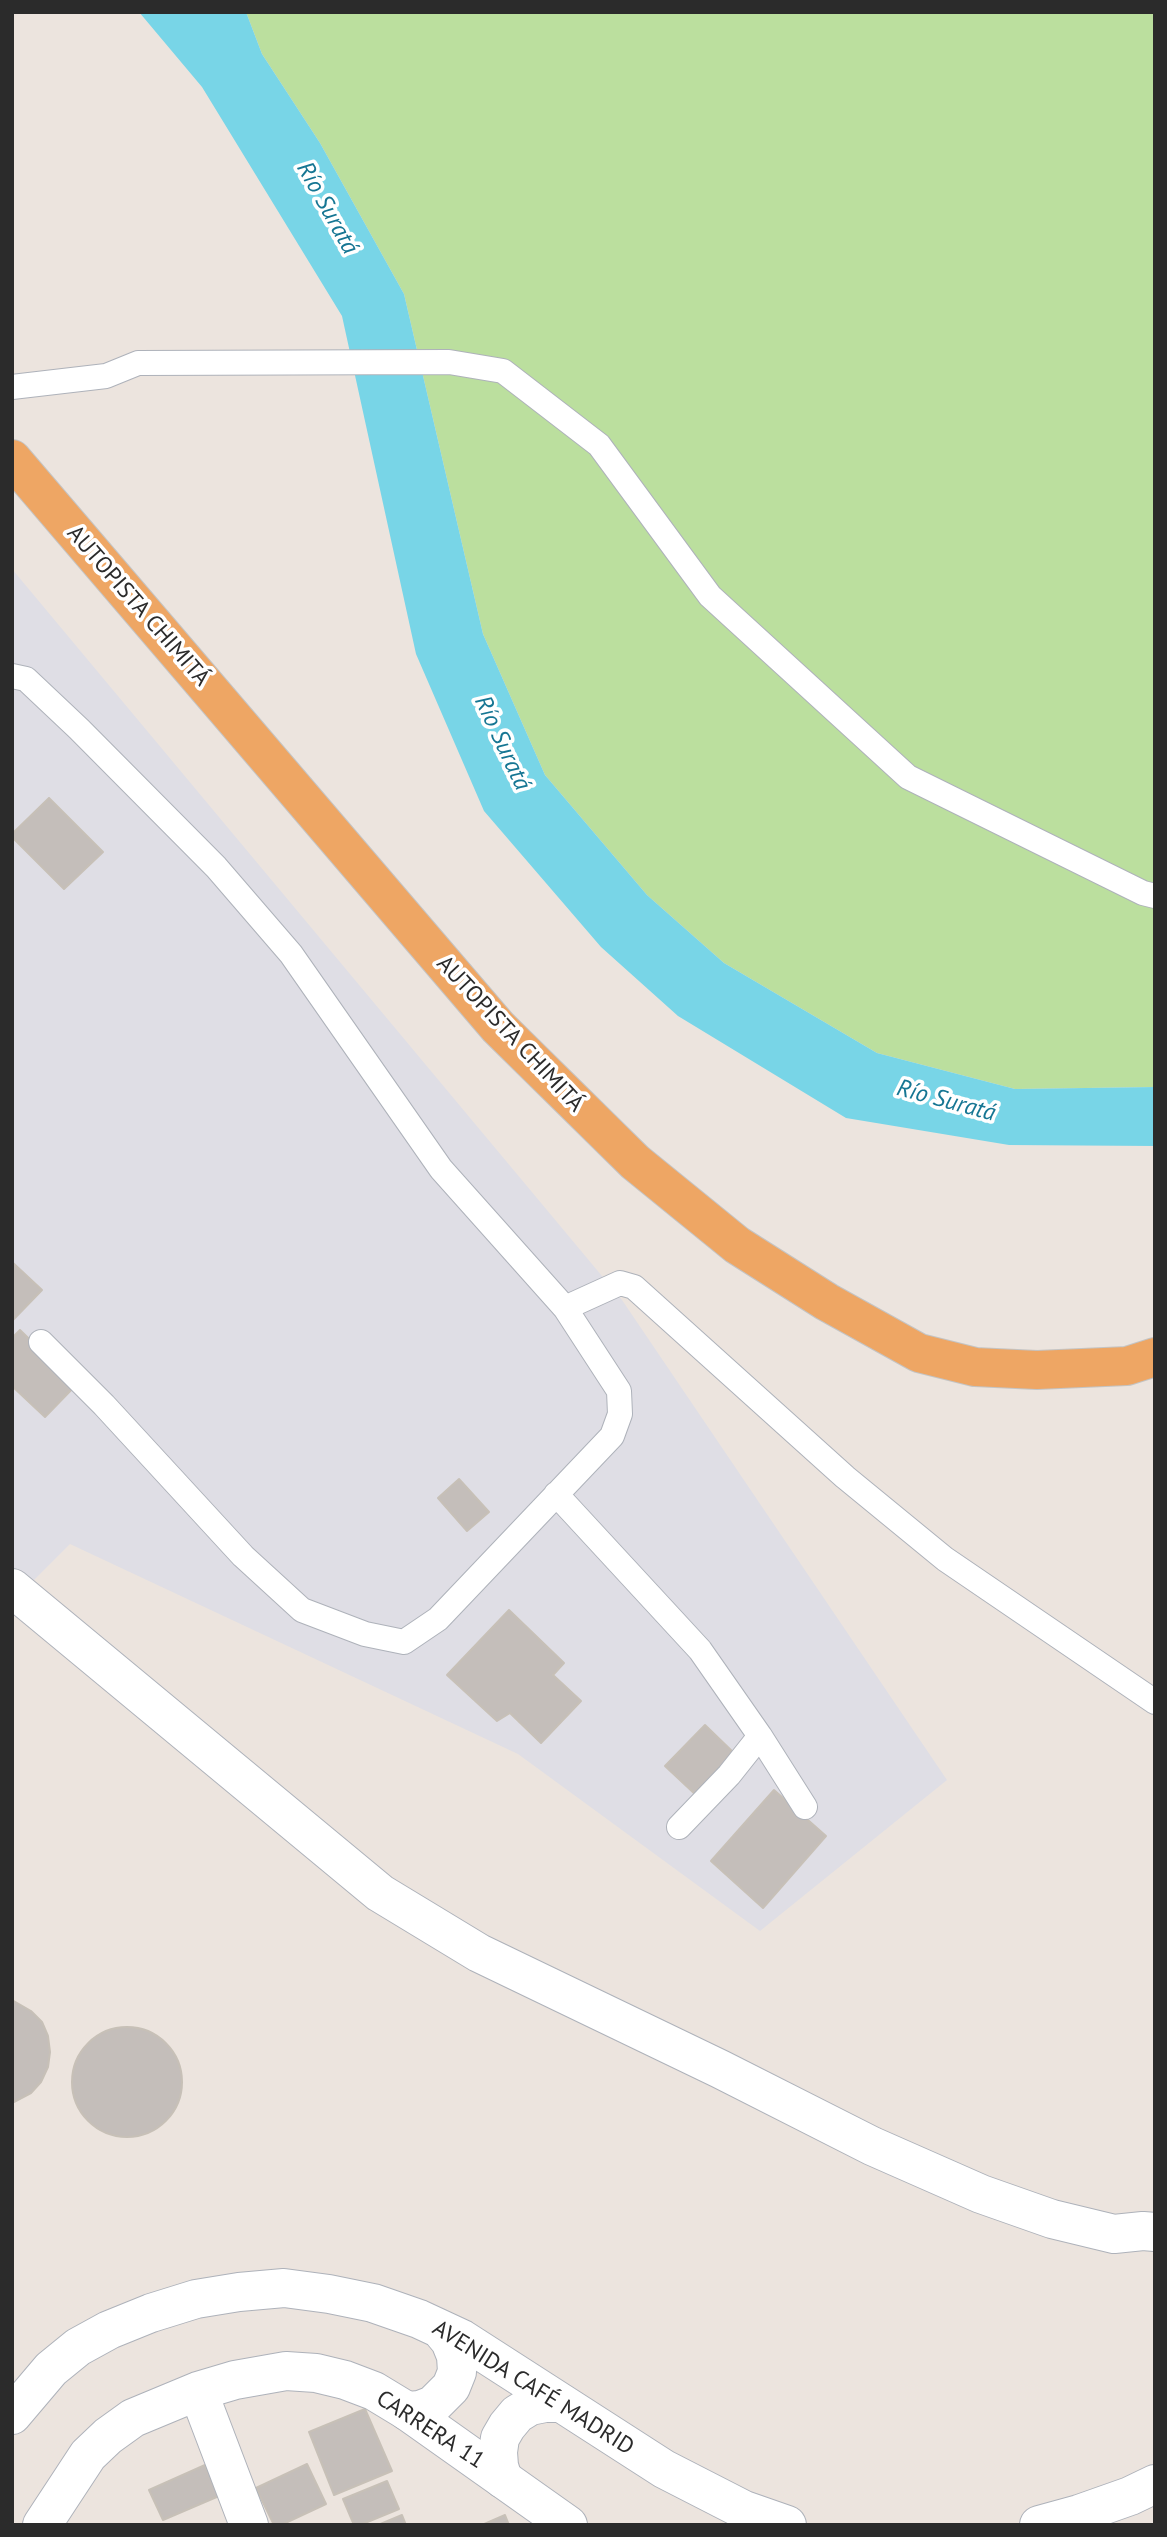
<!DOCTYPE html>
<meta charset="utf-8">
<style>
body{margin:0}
#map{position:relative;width:1167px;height:2537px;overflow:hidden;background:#ece4de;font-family:"PT Sans",sans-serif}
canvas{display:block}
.frame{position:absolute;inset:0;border:14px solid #2b2b2b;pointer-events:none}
</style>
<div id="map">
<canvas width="1167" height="2537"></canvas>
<div class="frame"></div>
</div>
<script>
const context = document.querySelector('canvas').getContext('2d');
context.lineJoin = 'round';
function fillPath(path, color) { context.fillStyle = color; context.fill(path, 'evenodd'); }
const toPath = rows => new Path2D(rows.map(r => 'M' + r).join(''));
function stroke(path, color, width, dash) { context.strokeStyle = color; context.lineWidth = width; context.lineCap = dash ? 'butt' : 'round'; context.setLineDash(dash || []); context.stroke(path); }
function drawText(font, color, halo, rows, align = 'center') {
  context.font = font + ' "PT Sans",sans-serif'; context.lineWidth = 7; context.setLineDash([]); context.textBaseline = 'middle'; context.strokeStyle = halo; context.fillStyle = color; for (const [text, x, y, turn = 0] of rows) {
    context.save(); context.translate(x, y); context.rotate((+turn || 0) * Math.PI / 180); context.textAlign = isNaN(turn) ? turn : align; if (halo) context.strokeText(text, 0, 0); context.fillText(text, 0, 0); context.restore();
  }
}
fillPath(toPath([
 [12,569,622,1300,947,1780,760,1931,518,1754,70,1544,12,1602]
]), '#dfdee5');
fillPath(toPath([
 [246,12,1155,12,1155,1087,1015,1089,877,1053,724,963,647,895,545,775,483,634,404,294,320,143,262,54]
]), '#bbdf9e');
fillPath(toPath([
 [139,12,246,12,262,54,320,143,404,294,483,634,545,775,647,895,724,963,877,1053,1015,1089,1155,1087,1155,1146,1009,1145,846,1118,678,1016,601,947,484,811,416,654,342,316,202,87]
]), '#78d5e7');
const building = toPath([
 [49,798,103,852,64,889,12,837,12,834,49,798],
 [12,1262,42,1290,12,1321,12,1262],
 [20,1330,76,1385,45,1417,12,1386,12,1338,20,1330],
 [459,1479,489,1512,467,1531,438,1498,459,1479],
 [509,1610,564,1663,553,1675,581,1701,541,1743,510,1713,497,1721,447,1675,509,1610],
 [705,1725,736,1755,696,1795,665,1766,705,1725],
 [774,1790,826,1836,763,1908,711,1861,774,1790],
 [12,2000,31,2011,42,2022,48,2036,50,2052,48,2067,41,2082,31,2093,12,2103,12,2000],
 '72 2082a55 55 0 1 1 110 0a55 55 0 1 1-110 0Z',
 [365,2409,392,2471,334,2495,309,2432,365,2409],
 [307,2464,326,2504,281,2525,274,2525,256,2488,307,2464],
 [205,2465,219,2496,163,2520,149,2490,205,2465],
 [387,2481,399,2509,360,2525,354,2525,343,2499,387,2481],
 [402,2515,406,2525,378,2525,402,2515],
 [505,2515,509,2525,482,2525,505,2515]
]);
fillPath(building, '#c4beba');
stroke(building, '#c7c0b7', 2);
const service = toPath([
 [12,387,106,376,138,363,449,362,503,371,599,445,710,596,908,777,1143,893,1155,896],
 [12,676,26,679,79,729,216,867,291,954,441,1169,565,1308,619,1391,620,1414,612,1436,438,1619,404,1642,365,1634,302,1610,243,1556,104,1405,41,1342],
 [565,1308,620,1283,634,1287,845,1477,945,1559,1155,1702],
 [556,1494,700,1650,760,1736,729,1775,679,1827],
 [760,1736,805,1807]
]);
const minor = toPath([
 [12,1588,380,1893,479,1953,720,2069,872,2146,981,2194,1052,2219,1114,2234,1143,2231,1155,2232],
 [198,2391,249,2525],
 [42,2525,88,2455,108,2436,133,2418,198,2391,235,2380,286,2371,316,2373,345,2380,374,2391,407,2411,568,2525]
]);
const tertiary = toPath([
 [407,2411,420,2410,433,2405,451,2387,457,2372,456,2356,450,2341,440,2329],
 [12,2415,51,2369,78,2347,109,2330,151,2313,196,2299,239,2292,284,2288,329,2294,373,2303,419,2319,462,2339,664,2469,744,2510,787,2525],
 [503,2479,499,2466,498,2452,500,2438,507,2426,517,2414,530,2406,545,2403,561,2403],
 [1039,2525,1079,2514,1130,2496,1155,2484]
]);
const trunk = toPath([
 [12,459,498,1027,635,1162,737,1245,827,1302,919,1353,975,1367,1037,1370,1127,1366,1155,1357]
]);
stroke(service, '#aeb2ba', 26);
stroke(minor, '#aeb2ba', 40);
stroke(tertiary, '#aeb2ba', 40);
stroke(trunk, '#c4c4c4', 40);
stroke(service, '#fff', 24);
stroke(minor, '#fff', 38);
stroke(tertiary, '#fff', 38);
stroke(trunk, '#eea664', 38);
drawText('23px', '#2b2b2b', '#fff', [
 ["AUTOPISTA CHIMITÁ",138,606,49],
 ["AUTOPISTA CHIMITÁ",510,1034,47],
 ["AVENIDA CAFÉ MADRID",533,2388,32],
 ["CARRERA 11",430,2430,33]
]);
drawText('italic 24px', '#167693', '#fff', [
 ["Río Suratá",327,208,61],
 ["Río Suratá",502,743,65],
 ["Río Suratá",946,1101,15]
]);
</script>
